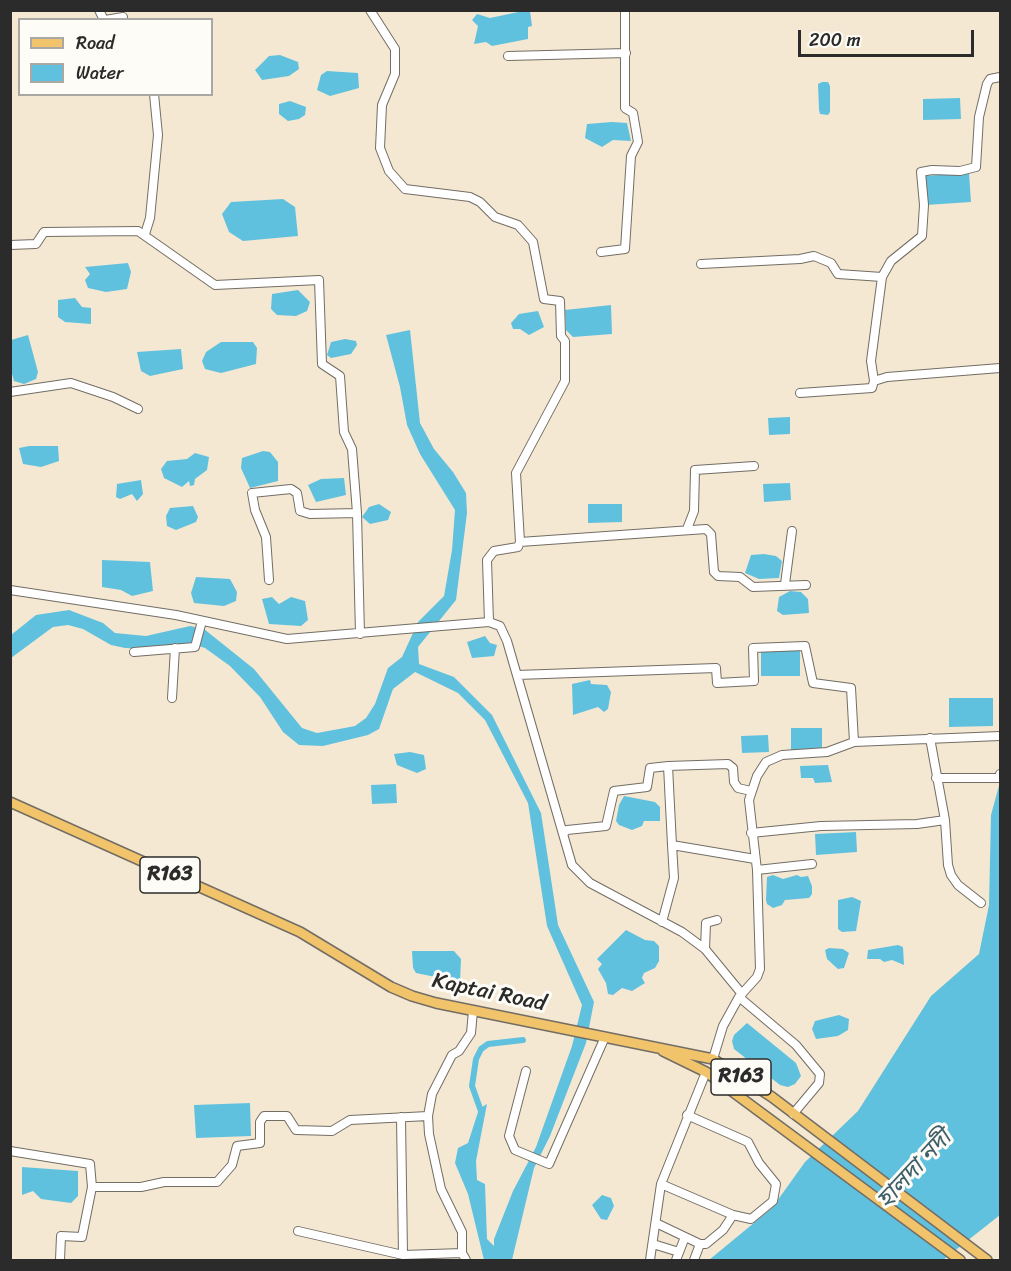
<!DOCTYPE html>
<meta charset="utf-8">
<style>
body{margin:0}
#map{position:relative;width:1011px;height:1271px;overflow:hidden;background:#f5e8d2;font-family:Sriracha,sans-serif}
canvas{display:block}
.frame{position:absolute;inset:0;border:12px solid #2b2b2b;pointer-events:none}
.legend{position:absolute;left:18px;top:18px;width:195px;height:78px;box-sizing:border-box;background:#fdfcf7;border:2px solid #a9a8a5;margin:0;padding:8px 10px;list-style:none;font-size:18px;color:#2b2b2b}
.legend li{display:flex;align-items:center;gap:12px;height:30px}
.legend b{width:30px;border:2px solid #a9a8a5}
.scale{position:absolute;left:798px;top:30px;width:176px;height:27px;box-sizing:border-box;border:3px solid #2b2b2b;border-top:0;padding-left:8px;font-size:18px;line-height:21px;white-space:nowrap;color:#2b2b2b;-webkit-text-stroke:4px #fdfcf7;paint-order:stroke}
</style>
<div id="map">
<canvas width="1011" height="1271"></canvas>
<div class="frame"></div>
<ul class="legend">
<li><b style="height:8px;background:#f1c36a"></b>Road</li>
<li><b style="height:16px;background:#60c1df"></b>Water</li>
</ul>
<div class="scale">200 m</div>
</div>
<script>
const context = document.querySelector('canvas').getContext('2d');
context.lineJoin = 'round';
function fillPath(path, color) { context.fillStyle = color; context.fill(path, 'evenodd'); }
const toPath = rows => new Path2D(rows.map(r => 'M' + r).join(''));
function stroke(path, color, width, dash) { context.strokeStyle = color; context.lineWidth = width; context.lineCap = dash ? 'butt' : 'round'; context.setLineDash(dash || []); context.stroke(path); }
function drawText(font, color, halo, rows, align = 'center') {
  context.font = font + ' Sriracha,"Noto Sans Bengali",sans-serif'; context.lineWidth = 6; context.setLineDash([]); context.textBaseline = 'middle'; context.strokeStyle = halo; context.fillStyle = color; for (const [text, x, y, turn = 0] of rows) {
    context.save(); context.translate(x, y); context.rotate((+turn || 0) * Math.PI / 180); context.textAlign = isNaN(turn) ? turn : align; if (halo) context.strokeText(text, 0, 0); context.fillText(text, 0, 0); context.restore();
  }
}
fillPath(toPath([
 [523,11,530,11,532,26,528,27,528,39,492,46,486,42,474,44,478,26,472,20,477,14,490,18],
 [280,55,298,62,299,69,289,76,262,80,255,70,269,56],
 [327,71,358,73,359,88,330,96,317,90,321,75],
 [822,82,828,82,830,86,830,112,828,115,820,114,819,110,818,84],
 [960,98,961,119,923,120,923,99],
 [290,101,306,107,305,115,299,119,288,121,279,114,279,104],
 [612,122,627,123,631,141,613,140,602,147,585,138,587,124],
 [969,173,971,202,926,205,924,176],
 [283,199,295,207,298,236,243,241,229,232,222,214,231,202],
 [128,263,131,272,127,289,106,292,88,288,85,280,90,274,85,267],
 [298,290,310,302,307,311,296,316,277,315,271,309,272,294],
 [75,298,82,307,91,308,91,324,65,322,58,317,58,300],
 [611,305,612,334,573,337,566,330,565,310],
 [538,311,544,327,529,335,520,329,513,329,511,323,519,314],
 [410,330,420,423,434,449,453,472,466,493,467,513,456,600,418,647,419,664,454,677,492,715,541,813,558,925,594,1002,586,1043,550,1136,534,1168,512,1260,484,1260,468,1194,455,1163,458,1148,468,1143,479,1109,487,1104,476,1161,477,1180,485,1184,487,1239,494,1246,494,1239,513,1191,536,1147,572,1046,582,1005,547,926,528,803,485,720,458,693,415,672,393,689,379,729,368,735,323,746,299,745,283,732,260,697,230,666,205,648,192,644,145,649,125,648,111,645,83,629,68,625,53,627,11,658,11,635,36,615,69,610,103,623,115,633,146,636,190,626,204,629,254,669,302,728,317,733,339,729,355,726,366,718,375,704,388,668,402,657,418,622,444,596,452,550,455,510,420,454,407,425,400,387,386,335],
 [28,335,38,372,36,379,24,384,14,381,11,370,11,340],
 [345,339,356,341,357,345,351,354,331,358,327,355,331,342],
 [221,342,253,342,257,348,256,364,221,373,205,369,202,361,206,352],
 [181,349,183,369,150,376,141,371,137,352],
 [790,417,790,434,769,435,768,418],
 [29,446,58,446,59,461,41,467,23,464,19,448],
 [263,451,270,452,278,462,278,481,250,488,241,468,242,458],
 [195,453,209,457,207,470,195,479,194,485,190,486,189,481,182,487,164,478,161,469,167,461,187,459],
 [344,478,346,495,316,502,308,485,321,479],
 [141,480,143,494,137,501,132,494,120,499,116,497,117,484],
 [790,483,791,500,764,502,763,484],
 [379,504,391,512,388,520,370,524,362,517,369,507],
 [588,504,622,504,622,522,588,523],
 [193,506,198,517,196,522,176,530,167,526,166,516,170,508],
 [764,554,776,556,782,561,779,578,759,579,745,573,751,555],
 [102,560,150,562,153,591,132,596,121,590,102,587],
 [196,577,230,579,237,592,236,601,224,606,194,603,191,593],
 [790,591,801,592,808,599,809,613,783,615,777,611,779,597],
 [272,597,279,604,291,597,305,601,308,620,301,626,269,624,262,599],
 [485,636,490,643,497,645,494,656,472,658,467,642],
 [761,650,800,650,800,676,761,676],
 [590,680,591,684,607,685,611,692,608,709,604,712,598,707,573,715,572,684],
 [949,698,993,698,993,726,949,727],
 [791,728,822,728,822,750,791,750],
 [768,735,769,752,742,753,741,736],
 [410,752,424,755,426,769,417,773,397,765,394,754],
 [828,765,832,782,815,783,813,778,801,778,800,766],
 [1000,782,1000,1215,943,1260,709,1260,772,1208,805,1162,858,1111,931,996,979,954,989,905,991,815],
 [396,784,397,803,372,804,371,785],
 [624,796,655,802,660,807,660,821,644,821,642,826,632,830,619,825,616,821,619,805],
 [856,832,857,852,816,855,815,834],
 [773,875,783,879,797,875,801,877,808,876,812,886,812,894,809,898,785,900,782,905,773,908,767,904,766,900,767,877],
 [852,897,861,901,856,931,842,932,838,929,838,900],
 [626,930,645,940,654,941,659,946,659,961,655,968,644,973,642,978,645,983,632,991,622,988,613,995,608,994,606,983,598,969,602,964,597,959],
 [898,945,903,947,904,965,892,960,884,962,880,959,867,959,868,950],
 [829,948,843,949,849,953,844,968,838,969,827,959,825,950],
 [412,951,454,951,461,959,460,982,416,973,413,968],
 [839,1015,849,1019,848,1030,838,1036,816,1039,812,1029,815,1021],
 [747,1023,796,1063,801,1076,795,1084,788,1087,780,1085,734,1049,732,1041,734,1035],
 [250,1103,251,1136,196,1138,194,1105],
 [22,1167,78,1171,78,1196,71,1203,41,1199,33,1191,22,1195],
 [602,1195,611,1198,614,1206,607,1220,601,1219,592,1205]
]), '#60c1df');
stroke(toPath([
 [482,1114,472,1086,476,1059,481,1049,488,1044,523,1040]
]), '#60c1df', 6);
const minor = toPath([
 [99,10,104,20],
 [370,10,395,49,395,74,382,105,380,148,389,171,405,189,470,197,480,202,495,217,518,225,533,242,544,299,560,301,561,336,565,341,565,381,516,473,520,542],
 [105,20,123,17],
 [508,56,626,53],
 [145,234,150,218,158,135,154,94],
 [10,245,36,244,44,232,138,231,215,285,319,280,322,364,340,376,344,432,352,449,357,513,360,634],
 [601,252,625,249,631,156,638,142,633,113,625,108,625,10],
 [701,264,800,259,814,256,831,263,838,274,882,277],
 [874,381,871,361,882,277,891,261,922,236,924,205,921,172,932,170,960,171,976,167,979,117,987,84,990,79,1000,77],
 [10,392,71,383,113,397,138,409],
 [800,393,872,388,874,381,887,377,1000,368],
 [687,529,694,511,695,470,754,466],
 [269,580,266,537,255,510,252,493,291,489,297,493,300,511,310,514,357,513],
 [785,584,792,531],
 [10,590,176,615,287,639,489,622,500,626,507,641,572,865,590,883,682,932,705,949,742,994],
 [489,622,487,560,494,551,518,547,520,542,706,529,711,534,714,572,718,576,740,577,753,587,806,585],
 [134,652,195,647,202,621],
 [517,675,716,668,717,683,754,681,753,648,805,646,813,683,851,688,854,742],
 [172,698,175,648],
 [668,766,728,764,733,768,734,782,738,788,751,791],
 [936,778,999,778,1000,774],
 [945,820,948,865,951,875,958,885,981,903],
 [564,833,567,830,606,826,614,791,647,787,650,768,668,766,672,845],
 [751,833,821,826,917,824,945,820,930,738],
 [757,870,812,864],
 [662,922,674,878,672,845,755,859],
 [705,949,706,923,717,920],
 [739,997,796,1045,820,1074,819,1083,793,1114],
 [713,1059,723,1026,739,997,757,977,760,969,757,870,749,800,757,776,766,762,782,755,827,752,854,742,1000,736],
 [526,1071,509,1136,515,1150,549,1164,605,1037],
 [401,1117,403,1255,462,1253,466,1260],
 [10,1151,90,1164,92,1187,82,1237,61,1236,60,1260],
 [661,1184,733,1215,751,1219,773,1201,776,1184,759,1163,748,1142,687,1115],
 [92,1187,141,1187,164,1182,217,1182,232,1165,237,1146,260,1143,260,1122,264,1116,287,1116,296,1130,332,1131,350,1120,428,1116],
 [656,1223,700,1244,706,1244,723,1230,733,1215],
 [298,1231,403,1255],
 [653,1244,679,1252],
 [462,1253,462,1232,441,1189,429,1134,428,1116,432,1094,452,1055,459,1051,471,1033,473,1011],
 [650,1260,661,1184,706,1072],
 [676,1260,685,1237],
 [694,1260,700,1244]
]);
const major = toPath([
 [10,802,300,932,391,987,412,996,436,1003,713,1059,772,1097,987,1260],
 [663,1051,706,1072,960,1260]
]);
stroke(minor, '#726d65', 10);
stroke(major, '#726d65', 12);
stroke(minor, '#fff', 8);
stroke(major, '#f1c36a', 9);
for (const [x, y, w] of [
 [170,875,60],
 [741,1077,60]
]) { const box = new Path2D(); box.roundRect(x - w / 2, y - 18, w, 36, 4.5); context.fillStyle = '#fdfcf7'; context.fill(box); stroke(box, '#2b2b2b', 1.5); }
drawText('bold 21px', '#2b2b2b', null, [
 ["R163",170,875],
 ["R163",741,1077]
]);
drawText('22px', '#2b2b2b', '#fdfcf7', [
 ["Kaptai Road",489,993,12]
]);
drawText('italic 24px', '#3e606a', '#fdfcf7', [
 ["হালদা নদী",915,1170,-47]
]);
</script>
